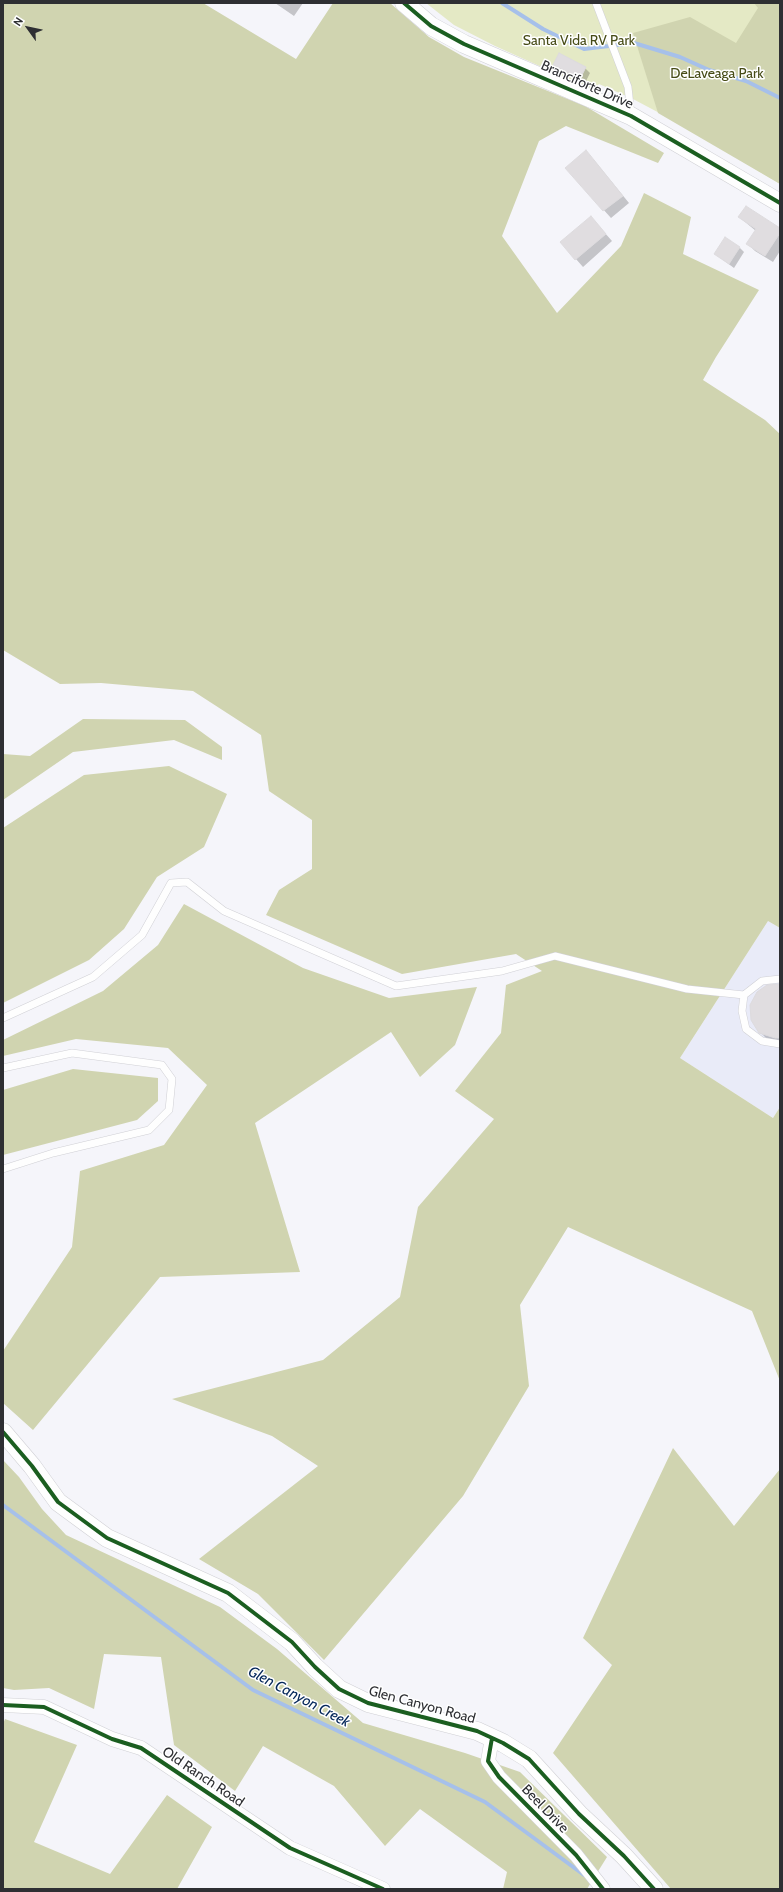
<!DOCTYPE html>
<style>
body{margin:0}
#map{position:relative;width:783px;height:1892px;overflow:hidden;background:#f5f5fa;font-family:Cabin,sans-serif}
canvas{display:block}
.frame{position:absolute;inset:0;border:4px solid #2e2f33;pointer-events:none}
.north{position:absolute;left:8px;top:8px;width:40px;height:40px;-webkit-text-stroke:3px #fff;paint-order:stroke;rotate:303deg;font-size:11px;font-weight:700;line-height:16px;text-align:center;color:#2e2f33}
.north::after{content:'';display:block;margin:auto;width:14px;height:18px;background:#2e2f33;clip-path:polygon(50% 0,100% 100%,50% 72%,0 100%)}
</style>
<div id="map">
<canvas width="783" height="1892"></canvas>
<div class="frame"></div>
<div class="north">N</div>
</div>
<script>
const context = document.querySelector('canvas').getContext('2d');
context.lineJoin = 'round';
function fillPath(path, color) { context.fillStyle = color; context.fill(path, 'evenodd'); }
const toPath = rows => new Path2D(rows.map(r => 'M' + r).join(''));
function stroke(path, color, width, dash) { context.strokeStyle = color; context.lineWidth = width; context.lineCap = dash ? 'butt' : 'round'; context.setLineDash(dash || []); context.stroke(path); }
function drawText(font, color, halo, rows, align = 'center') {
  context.font = font + ' Cabin,sans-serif'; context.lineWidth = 3; context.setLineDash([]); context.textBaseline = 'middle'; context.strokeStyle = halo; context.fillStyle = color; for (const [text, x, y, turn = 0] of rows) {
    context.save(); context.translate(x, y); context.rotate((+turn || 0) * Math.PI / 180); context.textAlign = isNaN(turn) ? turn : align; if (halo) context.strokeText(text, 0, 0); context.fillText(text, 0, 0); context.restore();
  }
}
fillPath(toPath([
 [768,921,780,928,780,1107,773,1118,680,1058]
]), '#e9ebf8');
fillPath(toPath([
 [426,3,780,3,780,184,682,125,633,99,599,84,593,90,495,46,454,25]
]), '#e4e9c5');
fillPath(toPath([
 [3,3,203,3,296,59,333,3,390,3,429,37,464,57,585,106,664,153,658,163,566,126,539,141,502,236,557,313,621,246,644,193,691,217,683,254,759,290,716,357,703,380,765,420,780,434,780,928,768,921,680,1058,773,1118,780,1107,780,1381,752,1311,568,1227,520,1305,529,1386,463,1496,324,1660,258,1594,199,1559,318,1466,272,1436,172,1399,323,1360,400,1297,418,1207,494,1119,455,1091,501,1033,506,985,542,971,516,954,402,974,266,915,279,890,312,869,312,820,269,791,261,735,193,691,101,683,60,684,3,650],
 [754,3,780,3,780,184,658,113,633,33,690,17,736,43,758,8],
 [83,719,185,720,222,747,222,760,174,740,73,752,3,800,3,754,30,756],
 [169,766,227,794,204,847,157,877,124,929,89,960,3,1003,3,828,84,775],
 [184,904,303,968,389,998,477,987,455,1045,420,1077,391,1032,255,1123,300,1272,160,1277,33,1430,3,1403,3,1351,72,1247,80,1171,164,1145,207,1085,168,1048,76,1039,3,1056,3,1040,103,991,158,945],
 [73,1069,158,1078,158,1101,137,1120,3,1155,3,1090],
 [673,1448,734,1526,780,1469,780,1889,671,1889,553,1753,612,1665,583,1638],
 [3,1460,19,1477,42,1509,66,1535,220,1607,277,1649,363,1723,465,1753,520,1772,607,1857,587,1889,503,1889,507,1872,420,1809,385,1846,334,1786,263,1746,235,1791,174,1745,161,1657,104,1654,94,1709,49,1688,14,1690,3,1688],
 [5,1719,77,1745,34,1842,110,1874,167,1795,212,1827,177,1889,3,1889,3,1724]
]), '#d0d4b0');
fillPath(toPath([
 [275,3,303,3,294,16],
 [554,65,585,68,590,73,585,83,559,69],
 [593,159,629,203,611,218,566,168],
 [739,217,780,229,780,251,773,262,755,251,748,244,756,231],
 [597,224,612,241,583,267,561,242],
 [740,248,744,252,734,268,715,254],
 [780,986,780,1044,768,1040,760,1032]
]), '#0003');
stroke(toPath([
 [502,3,543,29,584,49,634,43,680,57,709,70,746,81,780,98],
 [3,1505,253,1690,485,1802,584,1875]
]), '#a6c0ea', 4);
const building = toPath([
 [559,53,586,67,580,79,553,65,559,53],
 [586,150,623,196,603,211,565,168,586,150],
 [746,206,780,228,780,233,765,256,746,244,756,229,738,217,746,206],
 [591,216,606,234,575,260,560,242,591,216],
 [725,237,740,247,729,264,714,254,725,237],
 [780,984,780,1038,775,1038,759,1033,751,1020,750,1005,757,992,767,985,780,984]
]);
fillPath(building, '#e0dde0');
stroke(building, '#dddbde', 1);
const service = toPath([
 [596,3,628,87,631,115],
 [780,979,762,981,744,995,742,1011,746,1029,762,1041,780,1044],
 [3,1018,93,977,142,935,171,883,187,882,224,911,396,986,502,971,555,956,687,989,744,995],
 [3,1068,72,1053,162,1065,172,1079,169,1110,149,1130,53,1153,3,1169]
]);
const minor = toPath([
 [3,1705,44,1707,112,1739,141,1748,290,1848,383,1889],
 [492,1738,488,1761,499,1777,576,1855,603,1889]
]);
const tertiary = toPath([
 [404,3,431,26,464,44,631,116,780,203],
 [3,1432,32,1466,58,1502,107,1538,228,1593,292,1642,315,1667,339,1689,368,1703,477,1731,503,1743,529,1759,579,1814,624,1856,654,1889]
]);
stroke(service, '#d0d0d5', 8);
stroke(minor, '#d0d0d5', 15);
stroke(tertiary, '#d0d0d5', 19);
stroke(service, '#fefefe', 7);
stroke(minor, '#fefefe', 14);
stroke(tertiary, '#fefefe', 18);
stroke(toPath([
 [404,3,431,26,464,44,631,116,780,203],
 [3,1432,32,1466,58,1502,107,1538,228,1593,292,1642,315,1667,339,1689,368,1703,477,1731,503,1743,529,1759,579,1814,624,1856,654,1889],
 [3,1705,44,1707,112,1739,141,1748,290,1848,383,1889],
 [492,1738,488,1761,499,1777,576,1855,603,1889]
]), '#1b5e20', 4);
drawText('14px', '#474c17', '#fff', [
 ["Santa Vida RV Park",579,41],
 ["DeLaveaga Park",717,74]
]);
drawText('14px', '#2e2f33', '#fff', [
 ["Branciforte Drive",587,85,24],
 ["Glen Canyon Road",422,1705,15],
 ["Old Ranch Road",203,1777,34],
 ["Beel Drive",545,1809,46]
]);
drawText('italic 15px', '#042759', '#fff', [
 ["Glen Canyon Creek",299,1697,28]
]);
</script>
